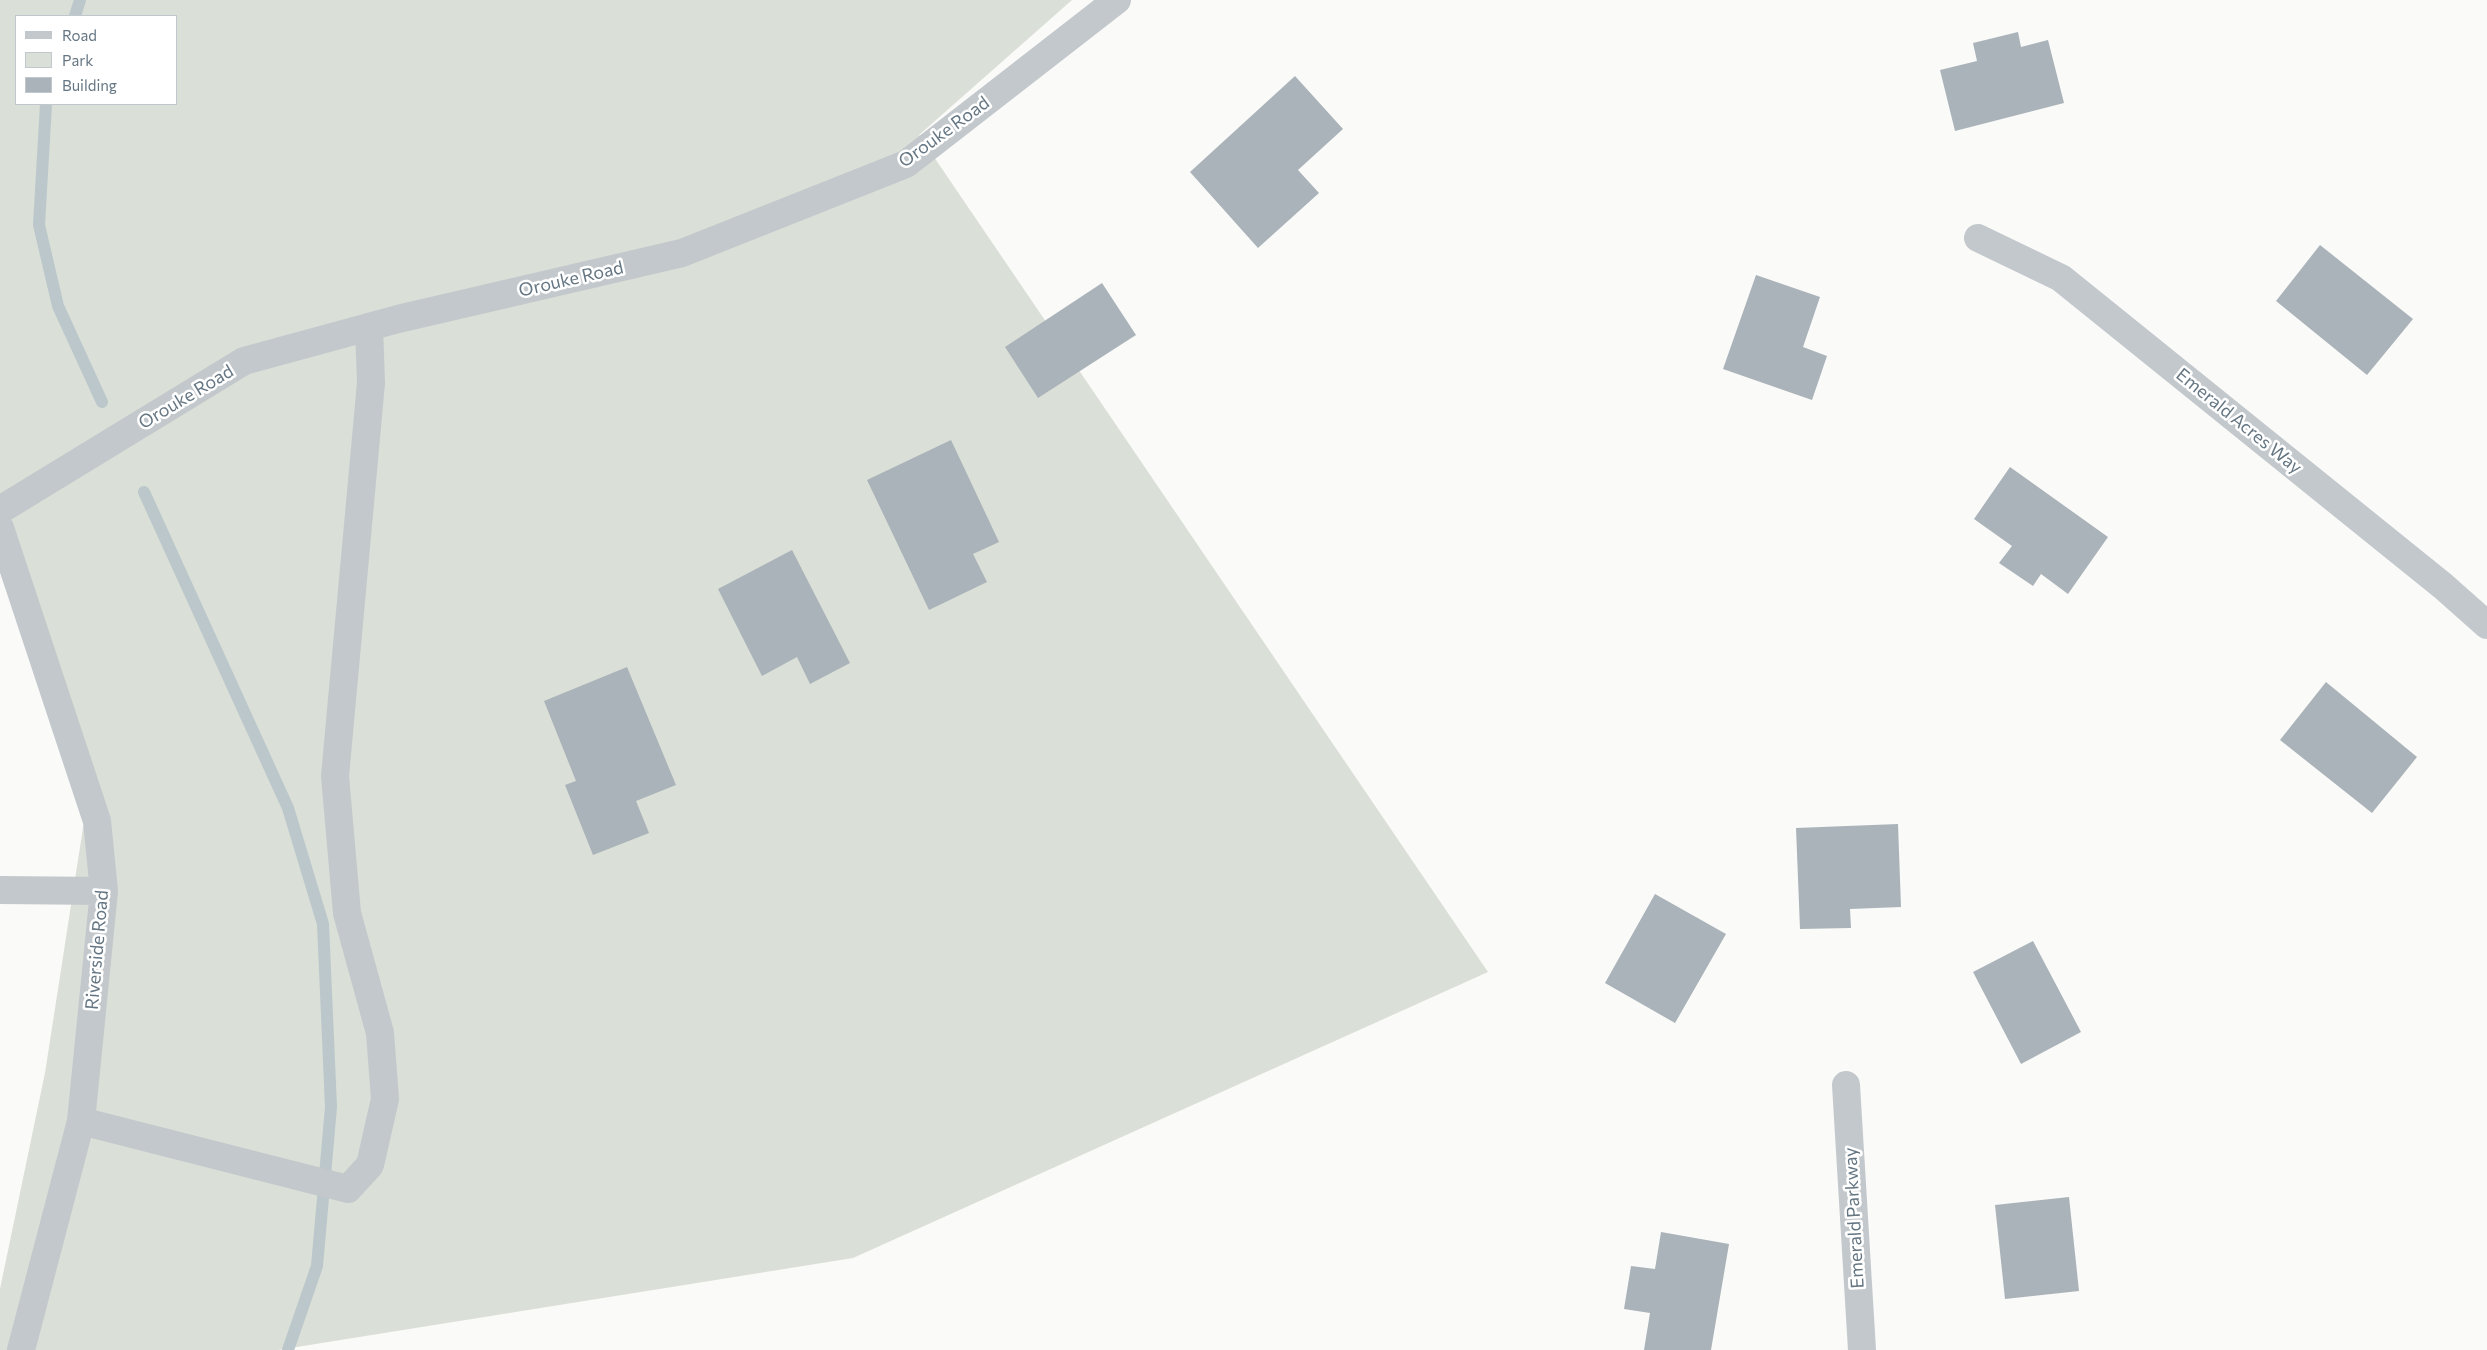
<!DOCTYPE html>
<style>
body{margin:0}
#map{position:relative;width:2487px;height:1350px;overflow:hidden;background:#fafaf8;font-family:Commissioner,sans-serif}
canvas{display:block}
.legend{position:absolute;left:15px;top:15px;width:162px;height:90px;box-sizing:border-box;background:#fff;border:1px solid #c1c8cd;margin:0;padding:6px 9px;list-style:none;font-size:15px;color:#657683}
.legend li{display:flex;align-items:center;gap:10px;height:25px}
.legend b{width:25px;border:1px solid #c1c8cd}
</style>
<div id="map">
<canvas width="2487" height="1350"></canvas>
<ul class="legend">
<li><b style="height:6px;background:#c3c8cc"></b>Road</li>
<li><b style="height:14px;background:#dadfd7"></b>Park</li>
<li><b style="height:14px;background:#aab3b9"></b>Building</li>
</ul>
</div>
<script>
const context = document.querySelector('canvas').getContext('2d');
context.lineJoin = 'round';
function fillPath(path, color) { context.fillStyle = color; context.fill(path, 'evenodd'); }
const toPath = rows => new Path2D(rows.map(r => 'M' + r).join(''));
function stroke(path, color, width, dash) { context.strokeStyle = color; context.lineWidth = width; context.lineCap = dash ? 'butt' : 'round'; context.setLineDash(dash || []); context.stroke(path); }
function drawText(font, color, halo, rows, align = 'center') {
  context.font = font + ' Commissioner,sans-serif'; context.lineWidth = 5; context.setLineDash([]); context.textBaseline = 'middle'; context.strokeStyle = halo; context.fillStyle = color; for (const [text, x, y, turn = 0] of rows) {
    context.save(); context.translate(x, y); context.rotate((+turn || 0) * Math.PI / 180); context.textAlign = isNaN(turn) ? turn : align; if (halo) context.strokeText(text, 0, 0); context.fillText(text, 0, 0); context.restore();
  }
}
fillPath(toPath([
 [0,0,1072,0,919,135,1488,972,853,1258,278,1350,0,1350,0,1289,45,1073,85,815,0,572],
 [16,16,176,16,176,104,16,104]
]), '#dadfd7');
stroke(toPath([
 [75,16,80,0],
 [46,104,39,225,58,306,102,402],
 [144,492,288,808,323,924,331,1107,317,1266,288,1350]
]), '#bbc7cb', 12);
fillPath(toPath([
 [2018,32,2021,47,2048,40,2064,103,1955,131,1940,70,1977,61,1973,43],
 [1295,76,1343,129,1298,170,1319,193,1258,248,1190,172],
 [2320,245,2413,319,2367,375,2276,301],
 [1756,275,1820,297,1803,347,1827,356,1812,400,1723,369],
 [1102,283,1136,335,1038,398,1005,347],
 [951,440,999,542,973,554,987,582,929,610,867,480],
 [2010,467,2108,537,2068,594,2041,574,2033,586,1999,563,2012,546,1974,519],
 [792,550,850,663,810,684,797,657,762,676,718,589],
 [627,667,676,785,636,801,649,833,593,855,565,785,576,781,544,701],
 [2326,682,2417,757,2372,813,2280,740],
 [1898,824,1901,907,1850,909,1851,928,1800,929,1796,828],
 [1655,894,1726,934,1675,1023,1605,983],
 [2033,941,2081,1032,2021,1064,1973,972],
 [2069,1197,2079,1291,2005,1299,1995,1205],
 [1661,1232,1729,1244,1711,1350,1644,1350,1650,1313,1624,1309,1631,1266,1655,1269]
]), '#aab3b9');
stroke(toPath([
 [1978,238,2061,278,2443,586,2487,625],
 [0,510,244,361,398,319,682,253,906,164,1117,0],
 [0,528,97,821,104,891,81,1121,21,1350],
 [0,890,104,891],
 [1846,1085,1862,1350],
 [81,1121,348,1189,370,1165,385,1099,380,1033,347,913,335,776,371,383,369,327]
]), '#c3c8cc', 28);
drawText('18px', '#657683', '#fff', [
 ["Orouke Road",944,132,-36],
 ["Orouke Road",571,279,-13],
 ["Orouke Road",186,397,-31],
 ["Emerald Acres Way",2239,421,39],
 ["Riverside Road",97,950,-85],
 ["Emerald Parkway",1854,1218,-93]
]);
</script>
